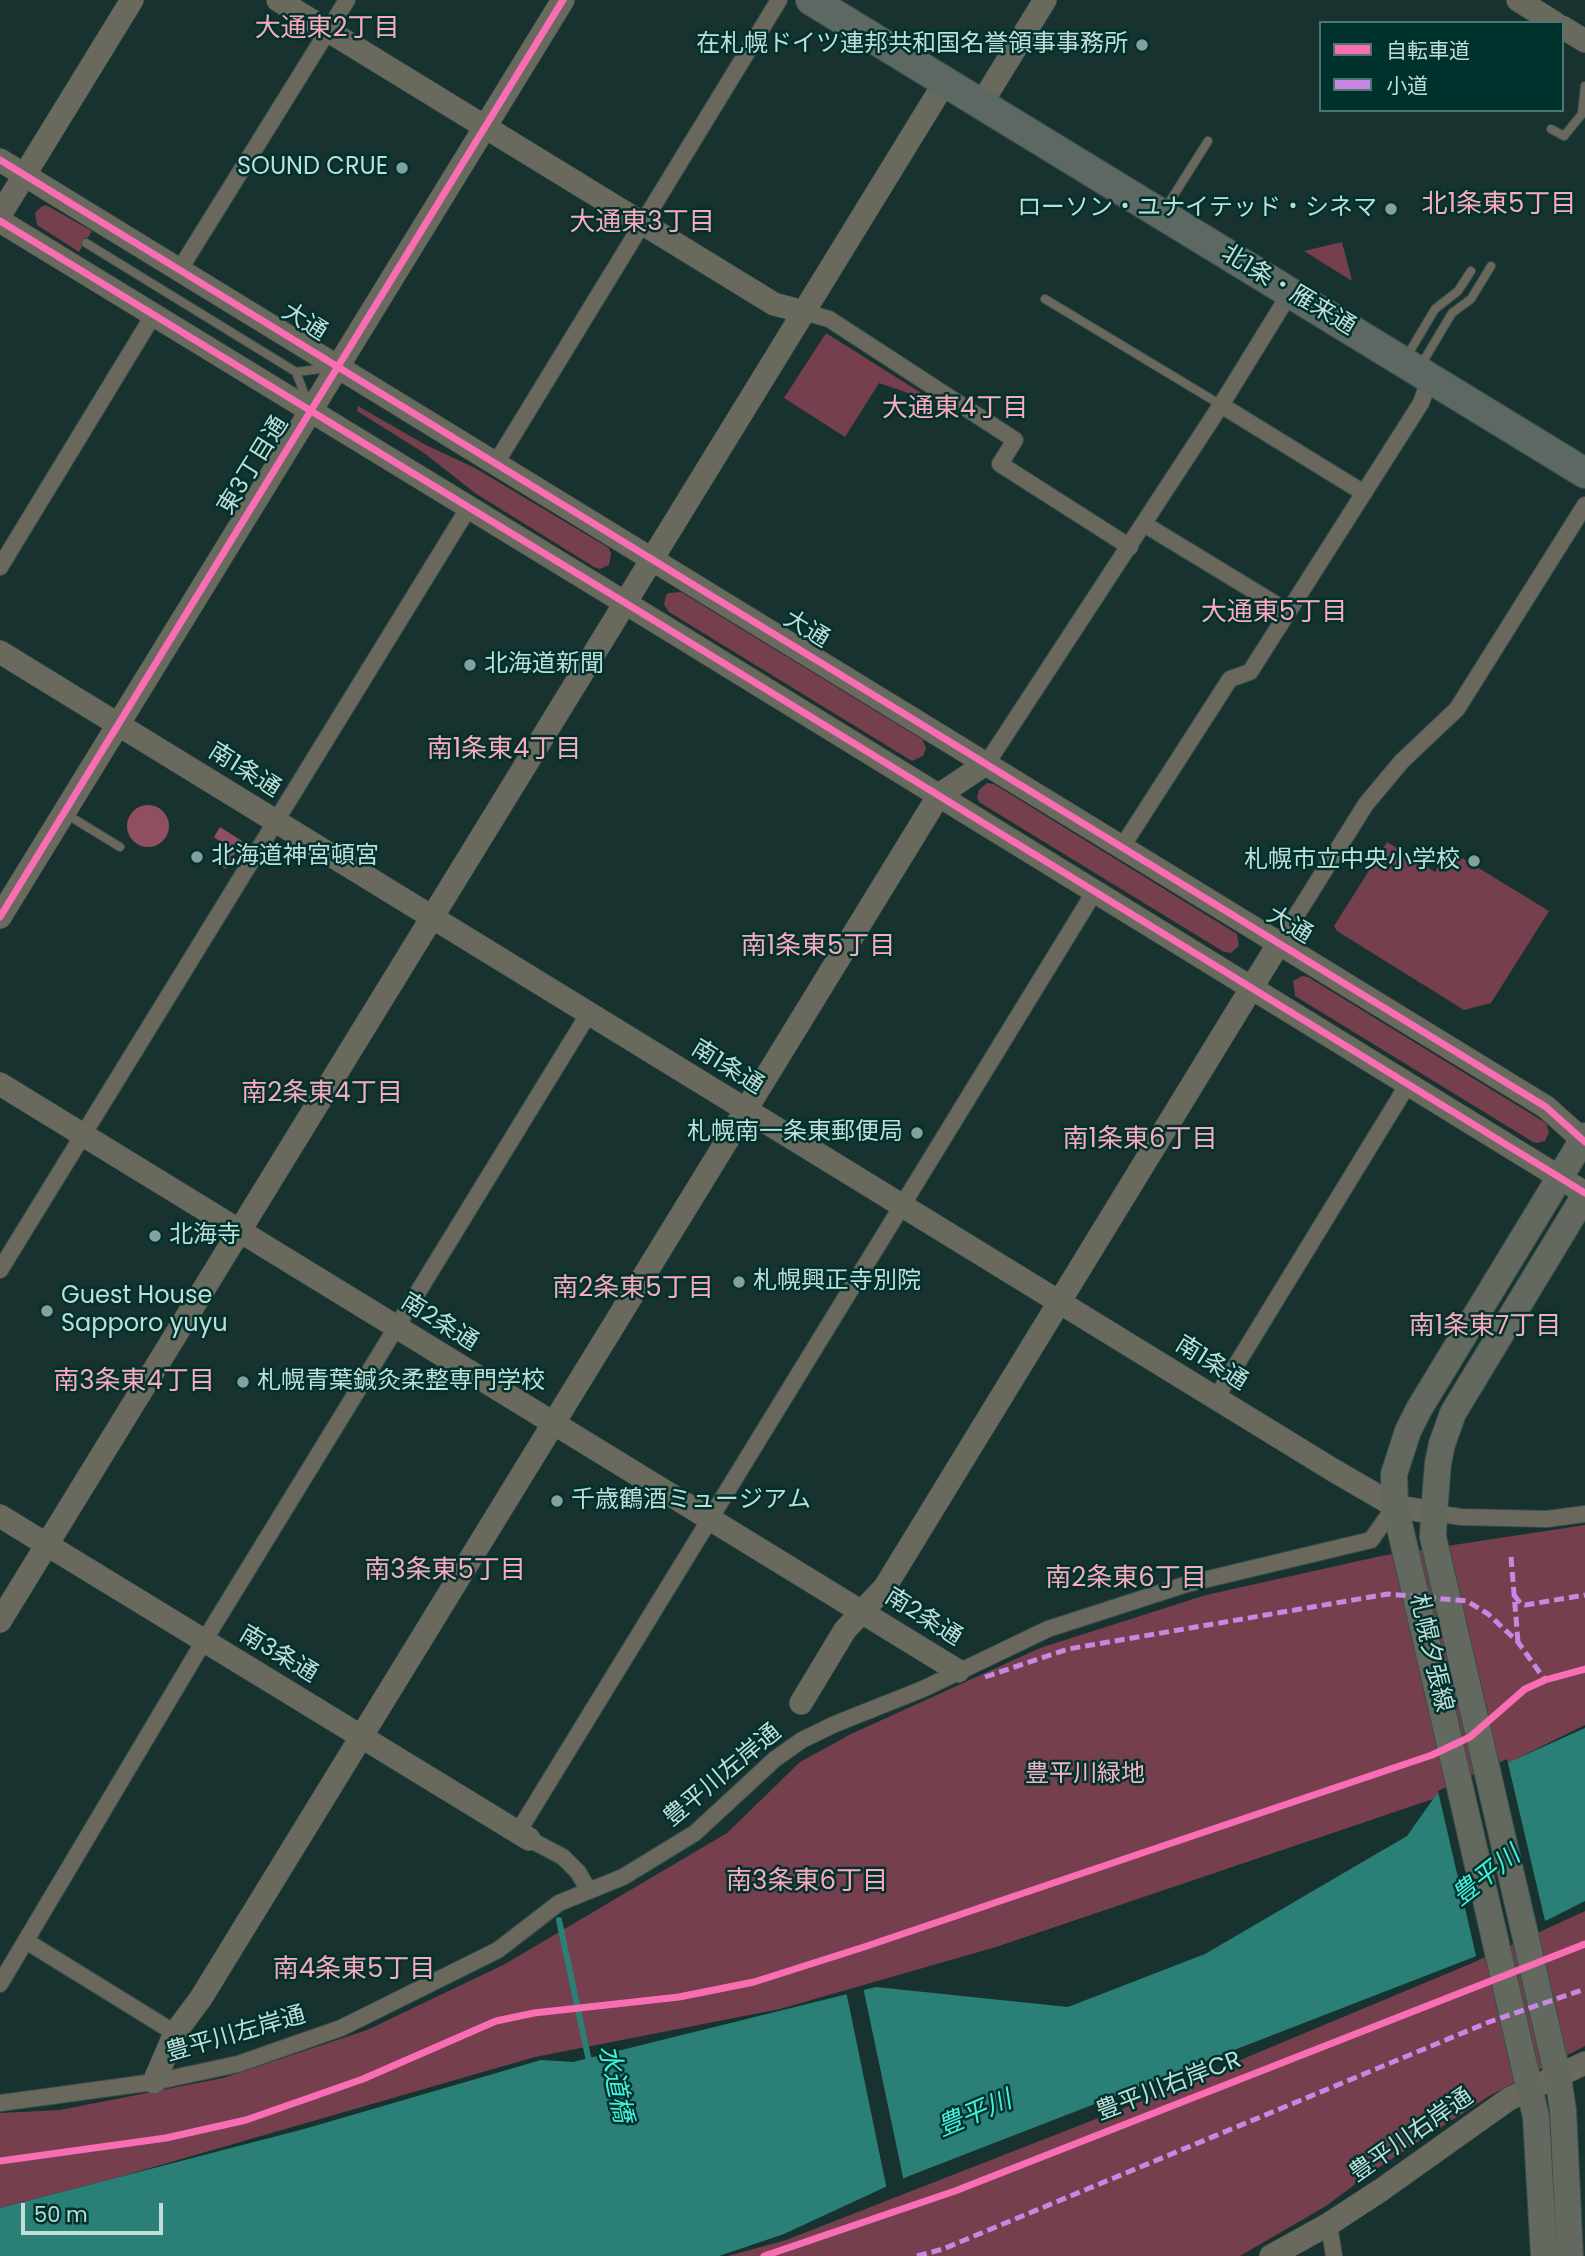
<!DOCTYPE html>
<meta charset="utf-8">
<style>
body{margin:0}
#map{position:relative;width:1585px;height:2256px;overflow:hidden;background:#17322f;font-family:Poppins,"Noto Sans JP",sans-serif}
canvas{display:block}
.legend{position:absolute;left:1319px;top:21px;width:245px;height:91px;box-sizing:border-box;background:#00322d;border:2px solid #4d7671;margin:0;padding:9px 12px;list-style:none;font-size:21px;color:#c0ddd8}
.legend li{display:flex;align-items:center;gap:14px;height:35px}
.legend b{width:35px;border:2px solid #4d7671}
.scale{position:absolute;left:21px;top:2203px;width:142px;height:32px;box-sizing:border-box;border:4px solid #c0ddd8;border-top:0;padding-left:9px;font-size:21px;line-height:24px;white-space:nowrap;color:#c0ddd8;-webkit-text-stroke:5px #00322d;paint-order:stroke}
</style>
<div id="map">
<canvas width="1585" height="2256"></canvas>
<ul class="legend">
<li><b style="height:9px;background:#f96db3"></b>自転車道</li>
<li><b style="height:9px;background:#c787e3"></b>小道</li>
</ul>
<div class="scale">50 m</div>
</div>
<script>
const context = document.querySelector('canvas').getContext('2d');
context.lineJoin = 'round';
function fillPath(path, color) { context.fillStyle = color; context.fill(path, 'evenodd'); }
const toPath = rows => new Path2D(rows.map(r => 'M' + r).join(''));
function stroke(path, color, width, dash) { context.strokeStyle = color; context.lineWidth = width; context.lineCap = dash ? 'butt' : 'round'; context.setLineDash(dash || []); context.stroke(path); }
function drawText(font, color, halo, rows, align = 'center') {
  context.font = font + ' Poppins,"Noto Sans JP",sans-serif'; context.lineWidth = 5; context.setLineDash([]); context.textBaseline = 'middle'; context.strokeStyle = halo; context.fillStyle = color; for (const [text, x, y, turn = 0] of rows) {
    context.save(); context.translate(x, y); context.rotate((+turn || 0) * Math.PI / 180); context.textAlign = isNaN(turn) ? turn : align; if (halo) context.strokeText(text, 0, 0); context.fillText(text, 0, 0); context.restore();
  }
}
fillPath(toPath([
 [46,205,92,231,79,252,37,225,35,213,41,207],
 [1342,242,1352,281,1304,251],
 [826,333,937,403,879,383,845,437,784,398],
 [358,406,424,444,475,468,609,548,611,554,609,565,600,569,594,567,475,493,424,453,357,411],
 [681,592,923,740,926,749,923,756,912,761,669,612,664,605,666,595,669,593],
 [987,783,994,784,1237,934,1239,946,1231,953,1224,952,979,802,977,797,979,790],
 [1387,842,1435,872,1449,850,1549,911,1491,1003,1464,1010,1337,931,1334,926],
 [1302,976,1308,977,1546,1123,1549,1132,1545,1141,1538,1143,1533,1142,1295,996,1293,981],
 [1585,1525,1585,1725,1439,1797,996,1947,780,2009,535,2057,119,2177,0,2208,0,2113,60,2110,223,2078,367,2030,505,1964,727,1833,800,1762,851,1734,1040,1648,1206,1595,1381,1556],
 [1585,1911,1585,2046,1491,2095,1373,2171,1326,2206,1240,2256,728,2256,786,2240,1142,2101,1470,1964]
]), '#753f4e');
fillPath(toPath([
 '127 826a21 21 0 1 1 42 0a21 21 0 1 1-42 0Z',
 [220,827,242,841,226,869,215,862,225,845,214,837]
]), '#904f61');
fillPath(toPath([
 [1585,1728,1585,1901,1474,1957,909,2176,784,2234,719,2256,0,2256,0,2208,304,2129,541,2060,573,2062,876,1987,1068,2007,1205,1954,1407,1836,1436,1795]
]), '#2a8076');
fillPath(toPath([
 [1507,1759,1546,1925,1477,1960,1438,1791],
 [863,1987,904,2182,887,2190,846,1991]
]), '#17322f');
stroke(toPath([
 [559,1920,590,2066]
]), '#2a8076', 6);
const lane = toPath([
 [1551,129,1564,136,1582,114,1585,86],
 [1165,209,1208,141],
 [86,243,296,372,307,401],
 [1045,299,1221,405],
 [1407,356,1435,309,1458,291,1471,271],
 [1421,365,1452,313,1471,299,1491,266],
 [296,372,327,368],
 [66,814,120,847]
]);
const street = toPath([
 [180,269,347,0],
 [804,312,829,319,1015,440,1000,464,1130,547],
 [1221,405,1364,493],
 [496,463,779,0],
 [1144,524,1287,611],
 [0,567,154,314],
 [987,763,1221,405,1290,293],
 [1122,847,1230,679,1250,672,1421,403,1430,378],
 [1279,943,1366,804,1402,761,1457,709,1585,505],
 [0,1270,469,507],
 [1216,1398,1408,1084],
 [1434,1513,1461,1517,1547,1519,1585,1514],
 [518,1832,1095,891],
 [529,1839,563,1857,578,1872,589,1891],
 [26,1941,175,2033],
 [0,1984,204,1641,589,1013],
 [0,2103,154,2082,238,2064,341,2028,498,1950,559,1903,623,1877,695,1833,775,1759,802,1740,835,1724,923,1689,1048,1629,1187,1584,1371,1540,1395,1506],
 [1329,2224,1334,2256]
]);
const secondary = toPath([
 [278,0,774,304,804,312],
 [1518,0,1555,23],
 [1562,27,1585,41],
 [981,104,1045,0],
 [0,160,1546,1107,1585,1142],
 [0,215,132,0],
 [0,221,668,629,1585,1193],
 [0,652,1333,1470,1395,1506,1434,1513],
 [0,917,563,0],
 [0,1084,958,1671],
 [0,1516,529,1839],
 [0,1621,945,82],
 [801,1703,845,1630,885,1587,1279,943],
 [154,2082,175,2033,201,1998,939,795,987,763],
 [1271,2256,1329,2224,1381,2190,1509,2099,1585,2063]
]);
const primary = toPath([
 [1544,2256,1536,2117,1395,1506,1394,1474,1408,1431,1419,1409,1585,1136],
 [1570,2256,1563,2110,1558,2077,1433,1537,1434,1513,1438,1463,1442,1444,1453,1413,1585,1195]
]);
const highway = toPath([
 [811,0,1585,473]
]);
stroke(lane, '#384e4c', 10);
stroke(street, '#384e4c', 18);
stroke(secondary, '#384e4c', 24);
stroke(primary, '#384e4c', 28);
stroke(highway, '#384e4c', 32);
stroke(lane, '#6a685d', 8);
stroke(street, '#6a685d', 16);
stroke(secondary, '#69695d', 23);
stroke(primary, '#64695f', 26);
stroke(highway, '#5d6862', 30);
stroke(toPath([
 [1511,1557,1518,1642],
 [1514,1595,1521,1604,1525,1605,1585,1595],
 [985,1677,1068,1649,1388,1594,1467,1601,1488,1614,1518,1642,1545,1680],
 [917,2256,943,2249,1489,2022,1585,1989]
]), '#c787e3', 5, [10, 5]);
stroke(toPath([
 [0,160,1546,1107,1585,1142],
 [0,221,668,629,1585,1193],
 [0,917,563,0],
 [0,2161,166,2138,246,2120,363,2079,496,2021,534,2013,679,1997,754,1982,864,1947,1432,1755,1470,1737,1525,1689,1545,1680,1585,1669],
 [764,2256,955,2191,1585,1944]
]), '#f96db3', 7);
for (const [x, y, r, color] of [
 [1142,45,7,"#85a19d"],
 [402,168,7,"#85a19d"],
 [1391,209,7,"#85a19d"],
 [470,665,7,"#85a19d"],
 [197,857,7,"#85a19d"],
 [1474,861,7,"#85a19d"],
 [917,1133,7,"#85a19d"],
 [155,1236,7,"#85a19d"],
 [739,1282,7,"#85a19d"],
 [47,1311,7,"#85a19d"],
 [243,1382,7,"#85a19d"],
 [557,1501,7,"#85a19d"]
]) { const dot = new Path2D(); dot.arc(x, y, r, 0, 2 * Math.PI); context.fillStyle = color; context.fill(dot); stroke(dot, '#00322d', 2.5); }
drawText('24px', '#c0ddd8', '#00322d', [
 ["在札幌ドイツ連邦共和国名誉領事事務所",1128,45,"right"],
 ["SOUND CRUE",388,168,"right"],
 ["ローソン・ユナイテッド・シネマ",1377,209,"right"],
 ["北海道新聞",484,665],
 ["北海道神宮頓宮",211,857],
 ["札幌市立中央小学校",1460,861,"right"],
 ["札幌南一条東郵便局",903,1133,"right"],
 ["北海寺",169,1236],
 ["札幌興正寺別院",753,1282],
 ["Guest House",61,1297],
 ["Sapporo yuyu",61,1325],
 ["札幌青葉鍼灸柔整専門学校",257,1382],
 ["千歳鶴酒ミュージアム",571,1501]
], 'left');
drawText('24px', '#c0ddd8', '#00322d', [
 ["北1条・雁来通",1288,291,31],
 ["大通",304,323,32],
 ["東3丁目通",254,466,-58],
 ["大通",806,630,31],
 ["南1条通",244,771,32],
 ["大通",1289,926,31],
 ["南1条通",727,1068,32],
 ["南2条通",439,1323,32],
 ["南1条通",1211,1364,32],
 ["南2条通",923,1618,32],
 ["札幌夕張線",1430,1653,77],
 ["南3条通",278,1655,31],
 ["豊平川左岸通",723,1776,-40],
 ["豊平川左岸通",236,2035,-16],
 ["豊平川右岸CR",1169,2087,-21],
 ["豊平川右岸通",1412,2136,-35]
]);
drawText('24px', '#f8b3c3', '#00322d', [
 ["豊平川緑地",1085,1775]
]);
drawText('26px', '#fca9bd', '#00322d', [
 ["大通東2丁目",327,29],
 ["北1条東5丁目",1499,205],
 ["大通東3丁目",642,223],
 ["大通東4丁目",955,409],
 ["大通東5丁目",1274,613],
 ["南1条東4丁目",504,750],
 ["南1条東5丁目",818,947],
 ["南2条東4丁目",322,1094],
 ["南1条東6丁目",1140,1140],
 ["南2条東5丁目",633,1289],
 ["南1条東7丁目",1485,1327],
 ["南3条東4丁目",134,1382],
 ["南3条東5丁目",445,1571],
 ["南2条東6丁目",1126,1579],
 ["南3条東6丁目",807,1882],
 ["南4条東5丁目",354,1970]
]);
drawText('italic 26px', '#44efdc', '#00322d', [
 ["豊平川",1487,1877,-38],
 ["水道橋",614,2084,78],
 ["豊平川",975,2115,-23]
]);
</script>
